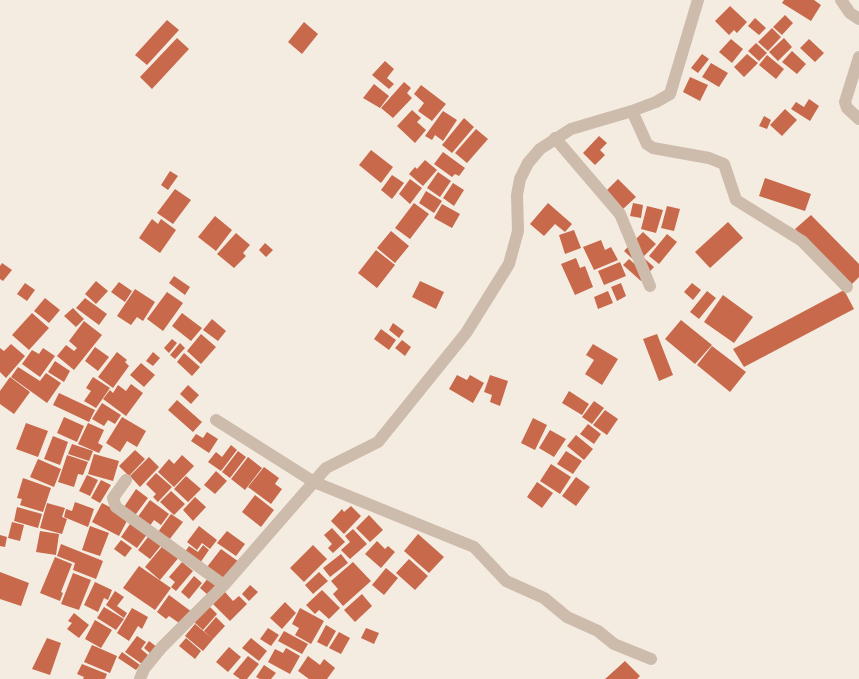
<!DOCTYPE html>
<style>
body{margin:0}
canvas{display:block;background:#f4ebe1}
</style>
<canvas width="859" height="679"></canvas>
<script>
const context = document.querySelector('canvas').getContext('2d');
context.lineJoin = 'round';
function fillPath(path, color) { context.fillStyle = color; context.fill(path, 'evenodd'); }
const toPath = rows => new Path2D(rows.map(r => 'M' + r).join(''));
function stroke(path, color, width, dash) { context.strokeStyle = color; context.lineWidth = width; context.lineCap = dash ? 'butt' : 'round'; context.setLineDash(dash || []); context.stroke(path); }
fillPath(toPath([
 [784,0,814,0,821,5,811,21,782,3],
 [730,6,747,22,737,33,734,30,729,35,715,21],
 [785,15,793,23,782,35,773,27],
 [755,18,766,28,759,35,748,26],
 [167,20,179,30,147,65,135,55],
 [304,22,318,34,302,54,288,42],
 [772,28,781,37,768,51,758,42],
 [177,38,189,49,152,89,140,77],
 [784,38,792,47,778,61,769,52],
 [731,39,743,49,732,63,719,52],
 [809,39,824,53,815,62,800,48],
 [756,43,767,53,759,61,748,51],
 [792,51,806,64,797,74,782,62],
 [702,54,709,59,698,73,691,68],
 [747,54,758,63,744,77,734,67],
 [767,55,784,69,776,79,759,65],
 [385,61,394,69,387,78,394,84,389,89,372,75],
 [711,63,728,73,719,87,702,77],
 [690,77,708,85,700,101,683,92],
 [404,82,411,88,407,93,412,98,393,118,381,108],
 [374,84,389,96,380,108,363,98],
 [421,85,446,104,432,121,418,111,424,103,414,94],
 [809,99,819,106,810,121,791,109,796,102,804,107],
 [785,109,797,120,782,136,770,125],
 [412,110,421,118,417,122,426,130,415,143,397,126],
 [443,111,457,120,443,141,435,135,432,140,425,136],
 [764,116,771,120,767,129,759,126],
 [464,118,474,127,452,153,442,145],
 [476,129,488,139,467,163,455,153],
 [599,136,607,143,600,150,605,155,595,165,583,153],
 [371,150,393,167,381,183,359,165],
 [443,152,465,168,459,176,455,174,452,177,434,164],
 [425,160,437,170,423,186,409,174,415,167,417,169],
 [170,171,178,176,168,190,161,185],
 [438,172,451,181,440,197,427,188],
 [392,175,404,183,392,199,381,190],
 [765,178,811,194,805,211,759,196],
 [410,179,422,188,410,204,399,194],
 [618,179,636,197,623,209,606,191],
 [453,183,464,190,454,206,443,198],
 [175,189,191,200,173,224,157,213],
 [426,191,442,201,434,213,419,203],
 [414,203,429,214,410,239,395,228],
 [548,203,572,224,565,232,555,224,544,236,530,224],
 [633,203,643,205,641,218,630,216],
 [442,204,460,214,452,228,434,218],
 [647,206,663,210,656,233,641,229],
 [667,206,680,209,674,231,661,228],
 [811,215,859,264,859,277,850,286,795,229],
 [215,216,232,230,216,251,198,237],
 [152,219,158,224,161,219,176,230,160,253,139,238],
 [728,222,743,238,710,268,695,252],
 [574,230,581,248,565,254,559,235],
 [391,231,409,246,395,263,377,248],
 [643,232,656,244,637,263,624,251],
 [236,233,250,245,243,253,246,256,234,268,217,254],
 [667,234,677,242,659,264,649,256],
 [601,240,605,250,611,247,618,260,594,270,583,247],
 [265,243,273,250,266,257,259,250],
 [376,250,395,265,377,288,358,273],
 [576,258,580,268,585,266,593,287,575,295,561,264],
 [629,259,638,267,645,259,654,267,641,281,623,265],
 [620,262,626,276,604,285,598,271],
 [2,263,12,270,3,281,0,279,0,266],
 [174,276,190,287,185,295,169,283],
 [96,281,108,291,96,304,85,294],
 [420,281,444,292,436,309,412,297],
 [119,282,132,291,125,302,111,292],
 [25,283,35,290,27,301,17,294],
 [621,283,626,296,617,301,611,287],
 [692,283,701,290,693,300,684,292],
 [135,289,155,302,143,321,137,317,131,325,117,316],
 [844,290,854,309,744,367,733,349],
 [608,291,613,303,598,309,594,297],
 [707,291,716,298,699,319,690,312],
 [167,292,183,303,163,331,147,319],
 [723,295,753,317,734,343,704,322],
 [45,298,60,310,49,323,34,311],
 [85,298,107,314,99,325,76,308],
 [73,308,84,319,76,327,64,316],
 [32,313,49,328,29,350,12,335],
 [182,313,202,328,191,341,172,326],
 [212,319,226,331,218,341,203,330],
 [681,320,712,345,695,364,665,339],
 [84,321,102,335,74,370,57,356,66,345,74,351,77,348,69,341],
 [393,323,404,331,399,338,389,330],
 [381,329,396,340,389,350,374,339],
 [201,334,216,347,201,364,187,351],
 [657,334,673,375,659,381,643,339],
 [172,339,177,343,169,353,164,348],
 [402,340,411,347,405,356,395,348],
 [180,343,185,348,175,359,170,355],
 [11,344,25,356,6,378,0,372,0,348,4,351],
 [593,344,618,359,602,385,585,374,594,360,586,355],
 [712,346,746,372,730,392,697,365],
 [95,347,109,357,98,371,85,361],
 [43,348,55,356,40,377,22,364,32,350,39,354],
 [117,352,127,360,125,362,129,366,113,388,98,377],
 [153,352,160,358,153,366,146,361],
 [184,353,200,367,192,376,177,362],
 [55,361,70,371,64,382,48,372],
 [141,363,155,375,144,387,130,375],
 [18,367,40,381,46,373,61,383,47,403,11,377],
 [457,375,467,380,470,375,484,383,473,403,449,389],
 [490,375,508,381,500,406,490,402,492,395,484,392],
 [10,377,30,392,14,414,0,404,0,391],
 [93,377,110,388,96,408,84,401,91,391,86,388],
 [131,384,143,393,126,416,103,399,110,390,113,393,118,385,126,391],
 [188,385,199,395,191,404,180,394],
 [569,391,589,404,582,415,562,403],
 [59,393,95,410,89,422,53,405],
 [177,400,202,422,193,432,168,410],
 [594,401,604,408,592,424,582,417],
 [102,403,121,415,115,424,108,420,104,426,92,419],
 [605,410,618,419,607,435,593,425],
 [64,417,84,426,77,442,57,433],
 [122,417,146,431,137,447,127,441,120,452,106,443],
 [533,418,547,425,535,450,521,443],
 [26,423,48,431,38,457,16,449],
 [88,423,104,430,98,443,103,446,99,453,78,444],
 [588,424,601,434,594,444,580,434],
 [550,430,566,439,554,457,539,448],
 [207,432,218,439,209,453,191,441,196,434,203,438],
 [576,435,593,449,584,460,567,446],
 [53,436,68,442,60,465,44,459],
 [72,444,93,451,89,461,68,454],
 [231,445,237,450,221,471,208,462,216,452,222,457],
 [135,450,145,459,129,476,119,466],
 [238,451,246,457,230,478,222,472],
 [566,451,582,461,573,474,557,464],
 [94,454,119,461,113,481,88,474],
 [67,455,88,462,83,475,78,474,74,487,58,482],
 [182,455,194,466,174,487,158,472,169,459,174,464],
 [149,457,159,467,140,487,130,476],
 [248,457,262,468,245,490,231,479],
 [38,459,61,469,54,487,30,477],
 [551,464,571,477,560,494,540,481],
 [264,467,279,478,275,484,282,489,271,504,248,487],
 [216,471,227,481,215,494,204,485],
 [156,473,172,487,158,502,153,497,156,494,146,484],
 [87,475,98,480,90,496,79,491],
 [186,476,201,489,188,502,174,489],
 [576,477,590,487,576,506,562,496],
 [23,478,51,488,43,512,20,505,22,499,17,498],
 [101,480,111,485,100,503,91,498],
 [537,482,553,493,542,508,527,497],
 [136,489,148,498,133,518,122,510],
 [171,491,185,504,174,515,160,502],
 [255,495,274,510,261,527,242,512],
 [195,497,206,507,193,521,183,510],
 [150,500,169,514,161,525,154,520,149,527,137,518],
 [75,502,94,509,88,527,64,517,66,509,72,511],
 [47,503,65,508,62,517,67,519,62,534,40,528],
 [102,503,129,517,119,536,92,522],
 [351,506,361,516,344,534,331,521,342,509,344,512],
 [17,507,42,514,38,528,14,521],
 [171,514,183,522,169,540,158,532],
 [369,515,383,530,370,542,356,528],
 [132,521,148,533,137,548,121,537],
 [12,522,24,525,20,541,8,538],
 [90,526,109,533,100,556,82,550],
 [199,526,217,540,210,549,202,543,197,550,187,542],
 [332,528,345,542,333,553,328,548,332,544,324,535],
 [353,529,367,544,350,559,341,550,350,542,345,536],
 [40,531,59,534,56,555,36,552],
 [227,531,245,544,236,556,217,543],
 [151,533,163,543,150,559,138,550],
 [418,534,444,557,429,573,404,551],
 [0,535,7,537,5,547,0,546],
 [121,540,132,548,125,557,114,549],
 [377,541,385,549,388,546,395,552,381,568,365,554],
 [165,543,180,556,160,580,145,567],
 [61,544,103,561,96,579,73,570,75,563,57,556],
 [203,545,209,550,200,563,185,552,189,546,198,552],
 [313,545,327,559,304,582,290,568],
 [221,549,239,562,224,581,207,567],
 [341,554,348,563,330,577,323,568],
 [55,557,72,564,61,592,63,593,60,601,40,593],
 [409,559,428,576,415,590,396,573],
 [182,562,193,571,176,591,171,587,175,582,169,577],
 [353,562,371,581,343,606,333,594,338,589,331,581],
 [139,566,171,588,155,610,123,588],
 [386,568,398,578,384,595,372,585],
 [0,572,29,583,21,606,0,599],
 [319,572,328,581,313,594,305,585],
 [73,573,91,580,79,610,61,604],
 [194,576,202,583,189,599,181,592],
 [209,577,218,584,208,595,200,588],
 [95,582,112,590,108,600,104,598,98,612,84,605],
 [250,585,258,592,249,601,242,594],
 [322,590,340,608,329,619,319,610,315,614,306,605],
 [115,591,124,597,117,606,127,613,124,618,106,605],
 [225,592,233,601,239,596,247,604,230,621,213,604],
 [362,594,372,606,355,622,344,610],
 [169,595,192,612,182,625,169,616,166,619,157,612],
 [285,602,296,613,282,629,270,618],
 [209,606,217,614,203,630,194,622],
 [104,607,124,619,116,630,97,618],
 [132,608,148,617,142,629,138,626,129,641,117,633],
 [300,608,324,621,311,644,295,635,299,628,292,624],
 [74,613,89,625,79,638,67,629,72,623,68,621],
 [216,617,225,626,213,639,204,631],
 [95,620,112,630,101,648,85,639],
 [195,624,213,639,203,651,185,636],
 [326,625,336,631,327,647,317,642],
 [268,628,279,635,271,646,260,639],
 [366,628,379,633,374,644,361,638],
 [284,631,308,644,302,654,278,641],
 [339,632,350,638,341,654,329,648],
 [137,636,146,642,141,649,148,655,142,664,125,652],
 [47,638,61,643,50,675,32,669],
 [186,638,201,651,195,659,179,646],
 [251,638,267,651,259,661,242,648],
 [149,641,157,647,151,654,144,648],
 [92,645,117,656,110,673,84,662],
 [229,647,241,657,228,672,216,662],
 [286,648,300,656,290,674,268,662,275,649,283,653],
 [122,652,140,665,136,670,118,658],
 [248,656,259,664,247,679,240,679,233,674],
 [308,656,320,665,324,659,335,668,327,679,309,679,298,671],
 [625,661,640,676,637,679,605,679],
 [82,664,107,674,105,679,83,679,84,677,77,674],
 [264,665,276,673,271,679,260,679,256,677]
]), '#c8694b');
stroke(toPath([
 [841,0,850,13,859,19],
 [859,57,845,102,847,108,859,119],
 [632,111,647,144,653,148,709,158,724,164,736,200,802,241,847,287],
 [555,138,620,214,650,286],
 [216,420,314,482,474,547,506,581,544,598,567,617,598,631,614,644,651,659],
 [126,480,113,498,116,507,224,585],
 [140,679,144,669,162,647,224,585,326,468,378,442,466,333,509,264,518,231,517,195,520,179,528,163,540,149,571,129,632,111,656,102,670,94,698,0]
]), '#cdbbac', 12);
</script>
